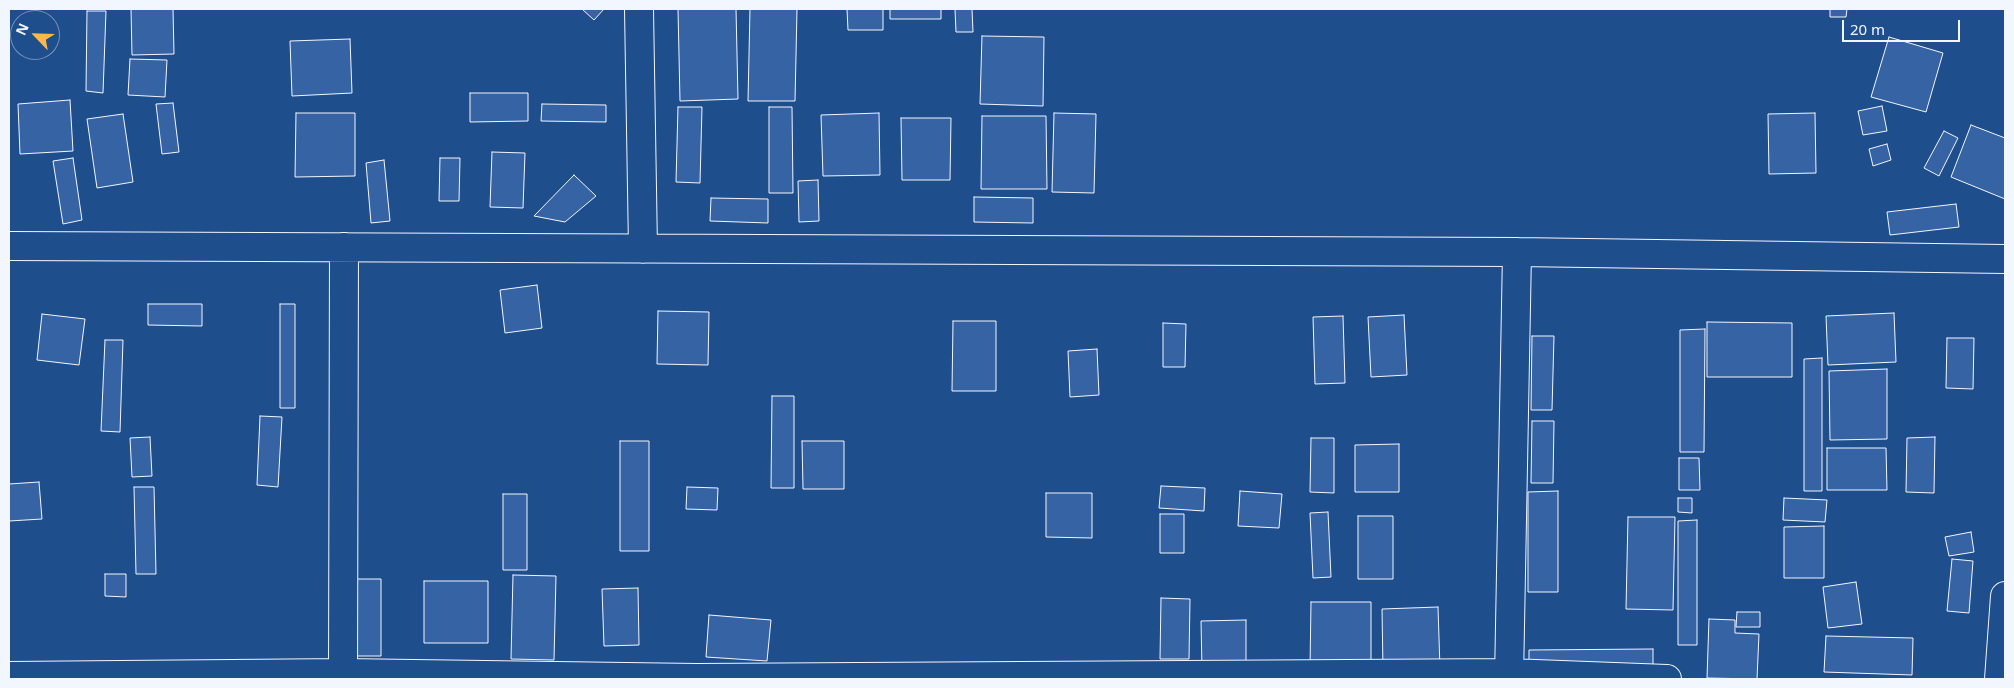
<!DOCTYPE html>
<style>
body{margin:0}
#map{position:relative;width:2014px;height:688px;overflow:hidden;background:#1f4e8c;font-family:"Noto Sans",sans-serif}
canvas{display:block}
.frame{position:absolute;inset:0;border:10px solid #f2f6ff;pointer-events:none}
.north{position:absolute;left:10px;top:10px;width:50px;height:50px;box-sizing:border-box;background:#1f4e8c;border:1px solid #7391ba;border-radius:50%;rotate:294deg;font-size:14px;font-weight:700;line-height:20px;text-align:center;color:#f2f6ff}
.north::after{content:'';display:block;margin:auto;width:18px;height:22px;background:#ffb74d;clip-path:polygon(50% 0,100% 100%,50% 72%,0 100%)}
.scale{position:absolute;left:1842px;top:20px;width:118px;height:22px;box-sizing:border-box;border:2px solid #f2f6ff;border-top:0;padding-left:6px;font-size:15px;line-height:18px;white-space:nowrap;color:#f2f6ff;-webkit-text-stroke:4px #1f4e8c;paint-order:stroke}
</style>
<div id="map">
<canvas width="2014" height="688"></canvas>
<div class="frame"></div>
<div class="north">N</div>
<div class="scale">20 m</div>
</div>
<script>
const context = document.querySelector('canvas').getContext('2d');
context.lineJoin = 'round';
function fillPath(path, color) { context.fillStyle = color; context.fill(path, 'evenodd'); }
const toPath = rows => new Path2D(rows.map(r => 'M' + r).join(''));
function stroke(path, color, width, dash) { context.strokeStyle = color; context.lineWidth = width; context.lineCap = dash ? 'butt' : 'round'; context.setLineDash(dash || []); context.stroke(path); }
const building = toPath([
 [131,9,173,9,174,54,132,55,131,9],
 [582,9,604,9,594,20,582,9],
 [678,9,736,9,738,99,680,101,678,9],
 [750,9,797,9,795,101,748,101,750,9],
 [847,9,883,9,883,30,848,30,847,9],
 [890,9,941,9,941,19,890,19,890,9],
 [955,9,972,9,973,32,956,32,955,9],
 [1830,9,1847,9,1846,17,1830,17,1830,9],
 [87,11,106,11,103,93,86,91,87,11],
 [982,36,1044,37,1043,106,980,104,982,36],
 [1889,37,1943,53,1926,112,1871,97,1889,37],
 [350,39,352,93,292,96,290,41,350,39],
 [130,59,167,60,165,97,128,95,130,59],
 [470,93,528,93,528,121,470,122,470,93],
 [70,100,73,151,20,154,18,104,70,100],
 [173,103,179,152,162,154,156,104,173,103],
 [542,104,606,105,606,122,541,121,542,104],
 [1882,106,1887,131,1863,135,1858,111,1882,106],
 [678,107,702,107,700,183,676,182,678,107],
 [769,107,792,107,793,193,769,193,769,107],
 [296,113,355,113,355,176,295,177,296,113],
 [879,113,880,175,823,176,821,115,879,113],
 [1054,113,1096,114,1094,193,1052,192,1054,113],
 [1815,113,1816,173,1769,174,1768,114,1815,113],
 [123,114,133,182,97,188,87,119,123,114],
 [982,116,1046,116,1047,189,981,189,982,116],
 [901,118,951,118,950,180,902,180,901,118],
 [1971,125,2005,138,2005,199,1951,177,1971,125],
 [1944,131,1958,138,1939,176,1924,168,1944,131],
 [1887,144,1891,160,1873,166,1869,149,1887,144],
 [492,152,525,153,523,208,490,207,492,152],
 [73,158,82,220,63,224,53,161,73,158],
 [440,158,460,158,459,201,439,201,440,158],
 [384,160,390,221,371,223,366,163,384,160],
 [574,175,596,196,565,222,534,216,574,175],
 [818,180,819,221,799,222,798,181,818,180],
 [974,197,1033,198,1033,223,974,222,974,197],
 [711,198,768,199,768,223,710,221,711,198],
 [1956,204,1959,227,1890,235,1887,212,1956,204],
 [537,285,542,328,505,333,500,290,537,285],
 [148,304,202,304,202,326,148,325,148,304],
 [280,304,295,304,295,408,280,408,280,304],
 [658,311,709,312,708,365,657,364,658,311],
 [1894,313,1896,362,1828,365,1826,316,1894,313],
 [42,314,85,319,79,365,37,360,42,314],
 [1404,315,1407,375,1371,377,1368,317,1404,315],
 [1343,316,1345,383,1315,384,1313,317,1343,316],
 [953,321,996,321,996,391,952,391,953,321],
 [1707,322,1792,323,1792,377,1707,377,1707,322],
 [1163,323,1186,324,1185,367,1163,367,1163,323],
 [1705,329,1704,452,1680,452,1680,330,1705,329],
 [1532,336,1554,336,1552,410,1531,410,1532,336],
 [1947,338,1974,338,1973,389,1946,388,1947,338],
 [105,340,123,340,120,432,101,431,105,340],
 [1097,349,1099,395,1070,397,1068,351,1097,349],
 [1822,358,1822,491,1804,491,1804,359,1822,358],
 [1887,369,1887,439,1830,440,1829,371,1887,369],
 [772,396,794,396,794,488,771,488,772,396],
 [260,416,282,417,278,487,257,485,260,416],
 [1532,421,1554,421,1553,483,1531,483,1532,421],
 [150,437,152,476,132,477,130,438,150,437],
 [1935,437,1934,493,1906,492,1907,438,1935,437],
 [1311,438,1334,438,1334,493,1310,492,1311,438],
 [620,441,649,441,649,551,620,551,620,441],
 [802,441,844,441,844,489,803,489,802,441],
 [1399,444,1399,492,1355,492,1355,445,1399,444],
 [1827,448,1886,448,1887,490,1827,490,1827,448],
 [1679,458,1699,458,1700,490,1679,490,1679,458],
 [39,482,42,519,9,521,9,484,39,482],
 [1161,486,1205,488,1204,511,1159,508,1161,486],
 [134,487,154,487,156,574,136,574,134,487],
 [687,487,718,488,717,510,686,509,687,487],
 [1240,491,1282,494,1279,528,1238,526,1240,491],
 [1558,491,1558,592,1528,592,1528,492,1558,491],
 [1046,493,1092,493,1092,538,1046,537,1046,493],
 [503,494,527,494,527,570,503,570,503,494],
 [1678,498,1692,498,1692,513,1678,512,1678,498],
 [1784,498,1827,500,1825,522,1783,520,1784,498],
 [1328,512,1331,577,1313,578,1310,513,1328,512],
 [1160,514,1184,514,1184,553,1160,553,1160,514],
 [1358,516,1393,516,1393,579,1358,579,1358,516],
 [1628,517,1675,517,1673,610,1626,609,1628,517],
 [1697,520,1697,645,1678,645,1678,521,1697,520],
 [1824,526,1824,578,1784,578,1784,527,1824,526],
 [1971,532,1974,552,1949,556,1945,537,1971,532],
 [1952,559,1973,561,1969,613,1947,611,1952,559],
 [105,574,126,574,126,597,105,596,105,574],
 [513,575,556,576,554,660,511,659,513,575],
 [350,579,381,579,381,656,350,656,350,579],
 [424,581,488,581,488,643,424,643,424,581],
 [1856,582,1862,624,1828,628,1823,587,1856,582],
 [638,588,639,645,604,646,602,589,638,588],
 [1161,598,1190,599,1189,659,1160,659,1161,598],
 [1311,602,1371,602,1371,668,1310,668,1311,602],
 [1438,607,1440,669,1383,670,1382,609,1438,607],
 [1737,612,1760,612,1760,627,1736,627,1737,612],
 [709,615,771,620,767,661,706,657,709,615],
 [1709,619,1735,620,1735,633,1759,634,1757,679,1707,678,1709,619],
 [1246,620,1246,669,1202,670,1201,621,1246,620],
 [1826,636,1913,638,1912,675,1824,672,1826,636],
 [1653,649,1653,669,1529,669,1529,650,1653,649]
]);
fillPath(building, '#3563a3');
stroke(building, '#f2f6ff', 1);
const street = toPath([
 [639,9,643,249],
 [9,246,1517,252,2005,259],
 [9,676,343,673,697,678,1509,673,1667,679],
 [343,679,344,247],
 [1509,679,1517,252],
 [1999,679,2005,596]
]);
stroke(street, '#f2f6ff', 30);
stroke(street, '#1f4e8c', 28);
</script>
